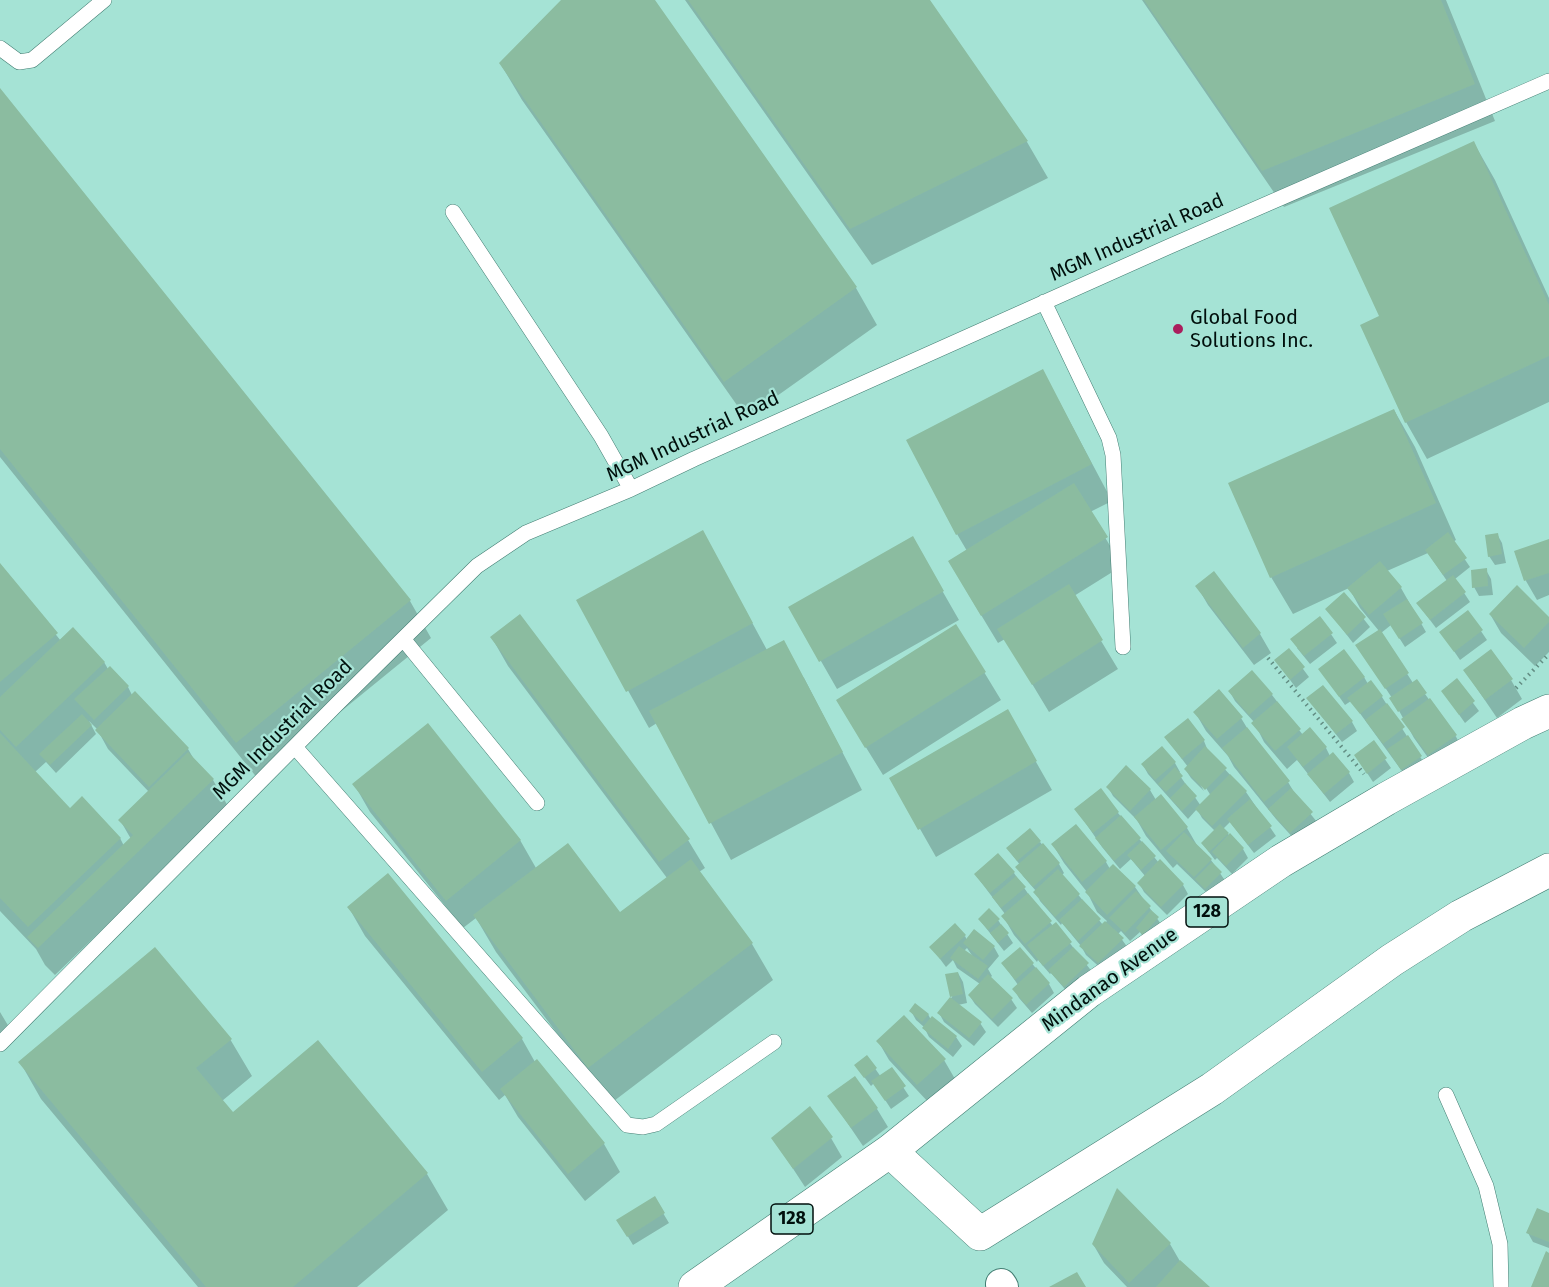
<!DOCTYPE html>
<style>
body{margin:0}
canvas{display:block;background:#a5e3d5}
</style>
<canvas width="1549" height="1287"></canvas>
<script>
const context = document.querySelector('canvas').getContext('2d');
context.lineJoin = 'round';
function fillPath(path, color) { context.fillStyle = color; context.fill(path, 'evenodd'); }
const toPath = rows => new Path2D(rows.map(r => 'M' + r).join(''));
function stroke(path, color, width, dash) { context.strokeStyle = color; context.lineWidth = width; context.lineCap = dash ? 'butt' : 'round'; context.setLineDash(dash || []); context.stroke(path); }
function drawText(font, color, halo, rows, align = 'center') {
  context.font = font + ' "Fira Sans",sans-serif'; context.lineWidth = 4.5; context.setLineDash([]); context.textBaseline = 'middle'; context.strokeStyle = halo; context.fillStyle = color; for (const [text, x, y, turn = 0] of rows) {
    context.save(); context.translate(x, y); context.rotate((+turn || 0) * Math.PI / 180); context.textAlign = isNaN(turn) ? turn : align; if (halo) context.strokeText(text, 0, 0); context.fillText(text, 0, 0); context.restore();
  }
}
fillPath(toPath([
 [563,0,653,0,856,288,877,325,746,418,522,100,500,63],
 [685,0,928,0,1027,142,1048,178,872,265],
 [1142,0,1446,0,1495,121,1284,207],
 [0,91,410,601,431,638,258,779,0,457],
 [1474,143,1495,180,1549,298,1549,402,1427,459,1406,422],
 [1043,371,1112,501,1090,512,1122,566,1074,596,1118,669,1049,712,1005,639,998,643,966,590,967,551,957,534],
 [1394,410,1415,447,1456,540,1453,542,1470,567,1455,579,1470,602,1436,628,1418,604,1447,581,1428,553,1387,571,1401,588,1426,632,1405,647,1391,625,1381,633,1413,683,1425,694,1455,735,1466,754,1439,773,1414,738,1392,698,1363,654,1379,631,1360,608,1349,588,1293,614,1271,577],
 [1497,534,1502,543,1506,563,1495,565,1489,556],
 [912,538,959,620,837,689,790,607],
 [1549,541,1549,595,1537,600,1526,581,1516,552],
 [0,565,61,641,104,662,108,669,109,668,128,687,132,695,135,693,188,749,195,761,213,780,229,808,55,975,45,965,36,949,0,911],
 [89,721,97,729,108,749,149,792,120,820,131,839,124,846,120,838,70,810,35,772,46,762,56,773,96,734],
 [723,569,767,650,804,678,862,790,731,860,657,723,649,728,578,601],
 [1486,570,1491,579,1493,595,1479,596,1474,587],
 [1197,586,1260,634,1271,653,1254,665,1208,605],
 [1344,594,1370,627,1353,643,1327,609],
 [1468,612,1487,640,1460,660,1441,632],
 [1490,614,1549,620,1549,652,1535,666,1501,633],
 [1320,618,1337,643,1310,664,1297,648],
 [492,638,688,840,705,868,699,872,752,944,773,980,610,1104,496,952,476,918,463,928,370,812,354,784,520,840,536,868,619,914,667,878,508,666],
 [1289,650,1309,677,1296,688,1276,661],
 [1465,671,1511,680,1522,699,1497,718],
 [984,672,1001,700,883,775,854,728],
 [1364,677,1368,684,1382,697,1426,766,1407,778,1351,701,1345,705,1326,678],
 [1456,680,1479,711,1465,723,1443,692],
 [1230,692,1272,695,1303,735,1326,748,1330,756,1349,773,1354,782,1330,802,1297,760,1287,769,1264,742,1254,722,1235,701],
 [1308,699,1352,722,1357,731,1342,742],
 [1007,711,1052,790,936,857,891,778],
 [1195,712,1241,718,1252,736,1288,782,1297,797,1317,822,1296,841,1276,819,1234,767,1228,756,1206,731],
 [1188,720,1204,741,1208,751,1246,792,1276,836,1254,853,1230,822,1223,829,1243,849,1248,858,1232,874,1217,858,1215,860,1202,843,1215,831,1202,818,1197,809,1188,819,1148,774,1143,765,1175,763,1180,772,1178,773,1201,806,1211,796,1203,783,1200,784,1204,791,1191,778,1185,769,1188,767,1166,738],
 [1373,742,1391,768,1373,782,1356,756],
 [1108,787,1150,790,1156,800,1187,828,1198,847,1211,860,1226,882,1211,897,1177,864,1173,868,1146,836,1137,820,1113,796],
 [1076,809,1118,813,1159,863,1183,885,1188,894,1167,915,1144,892,1139,883,1145,876,1131,859,1120,869,1102,847],
 [1040,842,1059,864,1064,873,1062,875,1103,925,1107,921,1097,912,1087,892,1064,863,1053,845,1106,862,1110,869,1135,887,1163,927,1143,937,1140,932,1130,941,1121,931,1118,934,1128,948,1104,971,1086,955,1081,946,1062,923,1061,925,1040,901,1036,891,1023,876,1017,867,1020,865,1008,849],
 [1014,873,1029,895,1053,926,1055,924,1093,973,1070,995,1051,973,1050,974,1038,960,1037,962,1014,935,1003,916,1005,914,975,874],
 [388,875,522,1039,535,1062,604,1144,620,1172,585,1201,518,1117,505,1095,499,1100,365,936,349,908],
 [979,919,998,920,1013,943,1004,951],
 [965,936,967,940,994,947,999,956,988,969,992,976,990,978,1011,999,1017,1008,998,1027,975,1004,969,995,980,984,957,968,953,960,946,967,931,947],
 [967,948,973,957,964,951],
 [1020,949,1049,984,1054,993,1032,1013,1019,998,1014,989,1018,985,1003,963],
 [958,973,963,982,967,1003,958,1005,980,1023,986,1032,974,1046,944,1022,939,1013,952,997],
 [911,1011,928,1014,931,1020,932,1018,956,1037,962,1046,953,1057,929,1037,924,1027,916,1020],
 [0,1012,15,1037,0,1050],
 [230,1039,252,1076,222,1101,232,1114,427,1174,448,1210,357,1287,198,1287,41,1099,20,1062],
 [878,1041,944,1060,955,1079,929,1103,889,1060],
 [867,1057,881,1077,891,1069,909,1096,891,1109,874,1083,871,1086,856,1066],
 [829,1096,877,1109,888,1127,863,1146],
 [809,1108,831,1138,842,1157,805,1187,773,1138],
 [654,1198,669,1223,633,1245,618,1220],
 [1549,1214,1549,1248,1533,1242,1528,1233],
 [1093,1244,1170,1244,1181,1263,1208,1287,1127,1287,1104,1263]
]), '#0003');
fillPath(toPath([
 [561,0,655,0,857,287,724,382,499,63],
 [688,0,930,0,1028,141,850,229],
 [1144,0,1441,0,1475,84,1262,171],
 [0,88,411,600,236,743,0,449],
 [1474,141,1549,305,1549,356,1405,423,1360,325,1379,316,1329,208],
 [1043,369,1092,464,956,535,906,440],
 [1394,409,1436,503,1270,578,1228,483],
 [1074,483,1108,537,981,616,948,561],
 [703,530,753,623,626,692,576,600],
 [1448,532,1467,558,1443,575,1425,550],
 [1498,533,1502,554,1488,557,1485,535],
 [913,536,944,591,819,662,788,607],
 [1549,539,1549,573,1524,581,1514,551],
 [1380,561,1402,587,1369,615,1347,588],
 [0,563,58,633,0,682],
 [1487,568,1488,586,1472,588,1471,570],
 [1214,571,1261,633,1243,648,1195,586],
 [1453,575,1466,592,1430,620,1416,603],
 [1069,584,1103,640,1032,685,997,629],
 [1517,585,1549,617,1549,622,1524,648,1489,614],
 [1344,592,1366,617,1347,635,1325,609],
 [1407,599,1423,623,1399,639,1383,614],
 [1468,610,1483,630,1454,652,1439,632],
 [520,614,690,839,659,862,490,637],
 [1320,616,1333,633,1304,656,1290,639],
 [956,624,986,672,865,748,836,700],
 [73,627,105,662,16,747,0,730,0,697],
 [1380,629,1409,673,1385,689,1355,645],
 [784,640,843,752,709,824,649,711],
 [1289,648,1305,667,1290,680,1274,660],
 [1344,649,1365,677,1339,697,1318,669],
 [1491,649,1513,679,1485,700,1463,670],
 [110,666,129,686,94,720,74,699],
 [1252,670,1273,694,1249,715,1228,691],
 [1457,678,1475,701,1459,715,1441,691],
 [1417,679,1427,693,1398,712,1389,698],
 [1371,680,1383,696,1360,714,1347,698],
 [1323,685,1353,721,1336,734,1306,698],
 [1219,689,1243,717,1217,739,1193,712],
 [135,691,189,748,149,787,95,730],
 [1430,698,1457,735,1428,755,1401,719],
 [1277,701,1301,729,1275,751,1251,723],
 [1387,703,1405,727,1383,744,1365,720],
 [1008,709,1037,761,918,830,889,778],
 [82,714,92,725,50,765,39,754],
 [1188,718,1205,740,1182,759,1164,737],
 [428,723,521,840,446,901,352,784],
 [1247,727,1290,781,1264,802,1222,748],
 [1310,727,1327,747,1303,767,1287,747],
 [0,733,70,808,82,796,121,838,28,927,0,898],
 [1408,735,1422,756,1401,770,1387,749],
 [1374,740,1387,758,1367,774,1354,755],
 [1162,746,1176,762,1155,780,1141,764],
 [1205,746,1227,768,1205,790,1184,769],
 [188,752,214,779,38,948,27,937,133,835,118,820],
 [1333,752,1350,772,1324,794,1307,774],
 [1126,765,1151,789,1130,811,1106,787],
 [1175,767,1183,776,1166,792,1158,784],
 [1230,774,1247,791,1212,826,1195,809],
 [1185,783,1197,796,1182,811,1170,798],
 [1101,788,1119,812,1093,833,1074,809],
 [1291,788,1313,812,1290,833,1268,809],
 [1161,794,1188,827,1161,850,1134,817],
 [1250,799,1272,826,1248,845,1227,819],
 [1121,815,1141,838,1114,861,1095,838],
 [1076,824,1107,861,1082,882,1051,844],
 [1220,824,1229,833,1209,852,1201,843],
 [1030,828,1041,841,1017,861,1006,848],
 [1184,832,1212,859,1194,877,1166,851],
 [1230,833,1244,848,1226,866,1212,852],
 [1142,841,1156,856,1141,870,1127,855],
 [568,843,620,912,691,859,753,943,588,1068,473,915],
 [1043,843,1060,863,1033,887,1015,867],
 [998,853,1015,872,990,893,974,874],
 [1160,859,1184,884,1161,907,1137,883],
 [1212,862,1222,872,1205,889,1195,879],
 [1113,864,1136,886,1107,915,1085,892],
 [1058,869,1080,894,1055,917,1033,892],
 [388,873,523,1038,482,1072,347,907],
 [1016,876,1026,887,1001,908,992,897],
 [1136,891,1151,906,1125,933,1109,918],
 [1028,893,1052,921,1025,944,1001,916],
 [1082,899,1101,919,1078,941,1059,920],
 [989,908,1000,919,988,930,978,919],
 [1151,910,1159,917,1143,935,1136,928],
 [1105,921,1124,938,1098,963,1079,946],
 [1056,922,1072,942,1043,966,1027,945],
 [955,923,966,935,940,959,929,947],
 [1001,924,1009,933,998,943,990,933],
 [974,929,995,946,983,960,963,943],
 [959,946,988,966,978,979,950,958],
 [155,947,232,1039,196,1068,233,1112,318,1040,428,1173,293,1287,206,1287,18,1062],
 [1020,947,1034,963,1015,980,1001,963],
 [1073,947,1089,963,1064,987,1048,970],
 [1036,967,1050,983,1026,1005,1012,989],
 [958,972,963,994,950,997,945,974],
 [988,974,1013,998,992,1019,968,995],
 [950,997,982,1022,969,1038,937,1013],
 [915,1003,929,1014,922,1022,909,1011],
 [904,1015,946,1059,917,1085,876,1041],
 [932,1016,957,1036,948,1049,922,1028],
 [867,1055,877,1068,864,1078,854,1065],
 [537,1059,605,1143,568,1174,500,1089],
 [892,1067,906,1086,885,1101,871,1081],
 [855,1076,878,1108,851,1128,827,1096],
 [810,1106,833,1137,793,1169,771,1138],
 [1117,1188,1171,1243,1129,1283,1092,1244],
 [655,1196,665,1213,627,1237,616,1220],
 [1537,1208,1549,1213,1549,1242,1526,1233],
 [1546,1251,1549,1253,1549,1287,1531,1287],
 [1180,1260,1210,1287,1156,1287],
 [1077,1272,1086,1287,1049,1287]
]), '#8bbca0');
const service = toPath([
 [0,48,19,62,32,60,104,0],
 [453,212,601,436,631,489],
 [1044,302,1109,438,1113,455,1123,647],
 [404,640,537,803],
 [295,747,627,1125,643,1127,656,1124,774,1042],
 [0,1044,338,703,477,566,526,533,631,489,694,459,1168,247,1549,81],
 [1446,1095,1486,1186,1500,1244,1501,1287]
]);
const minor = toPath([
 [1001,1284,1003,1287]
]);
const primary = toPath([
 [890,1151,980,1234,1212,1089,1392,960,1461,916,1549,870],
 [695,1287,890,1151,1089,991,1281,861,1386,799,1523,723,1549,711]
]);
stroke(service, '#437e73', 16);
stroke(minor, '#437e73', 32);
stroke(primary, '#437e73', 34);
stroke(toPath([
 [1268,658,1364,774],
 [1516,688,1549,654]
]), '#638e84', 4, [1.5, 4.5]);
stroke(service, '#fff', 15);
stroke(minor, '#fff', 30);
stroke(primary, '#fff', 33);
for (const [x, y, r, color] of [
 [1178,329,6,"#aa1e5d"]
]) { const dot = new Path2D(); dot.arc(x, y, r, 0, 2 * Math.PI); context.fillStyle = color; context.fill(dot); stroke(dot, '#a5e3d5', 2); }
for (const [x, y, w] of [
 [1207,912,42],
 [792,1219,42]
]) { const box = new Path2D(); box.roundRect(x - w / 2, y - 15, w, 30, 4.5); context.fillStyle = '#a5e3d5'; context.fill(box); stroke(box, '#000f0c', 1.5); }
drawText('bold 18px', '#000f0c', null, [
 ["128",1207,912],
 ["128",792,1219]
]);
drawText('20px', '#000f0c', '#a5e3d5', [
 ["MGM Industrial Road",1137,238,-24],
 ["MGM Industrial Road",693,437,-25],
 ["MGM Industrial Road",283,730,-45],
 ["Mindanao Avenue",1110,980,-36]
]);
drawText('20px', '#000f0c', '#a5e3d5', [
 ["Global Food",1190,318],
 ["Solutions Inc.",1190,341]
], 'left');
</script>
